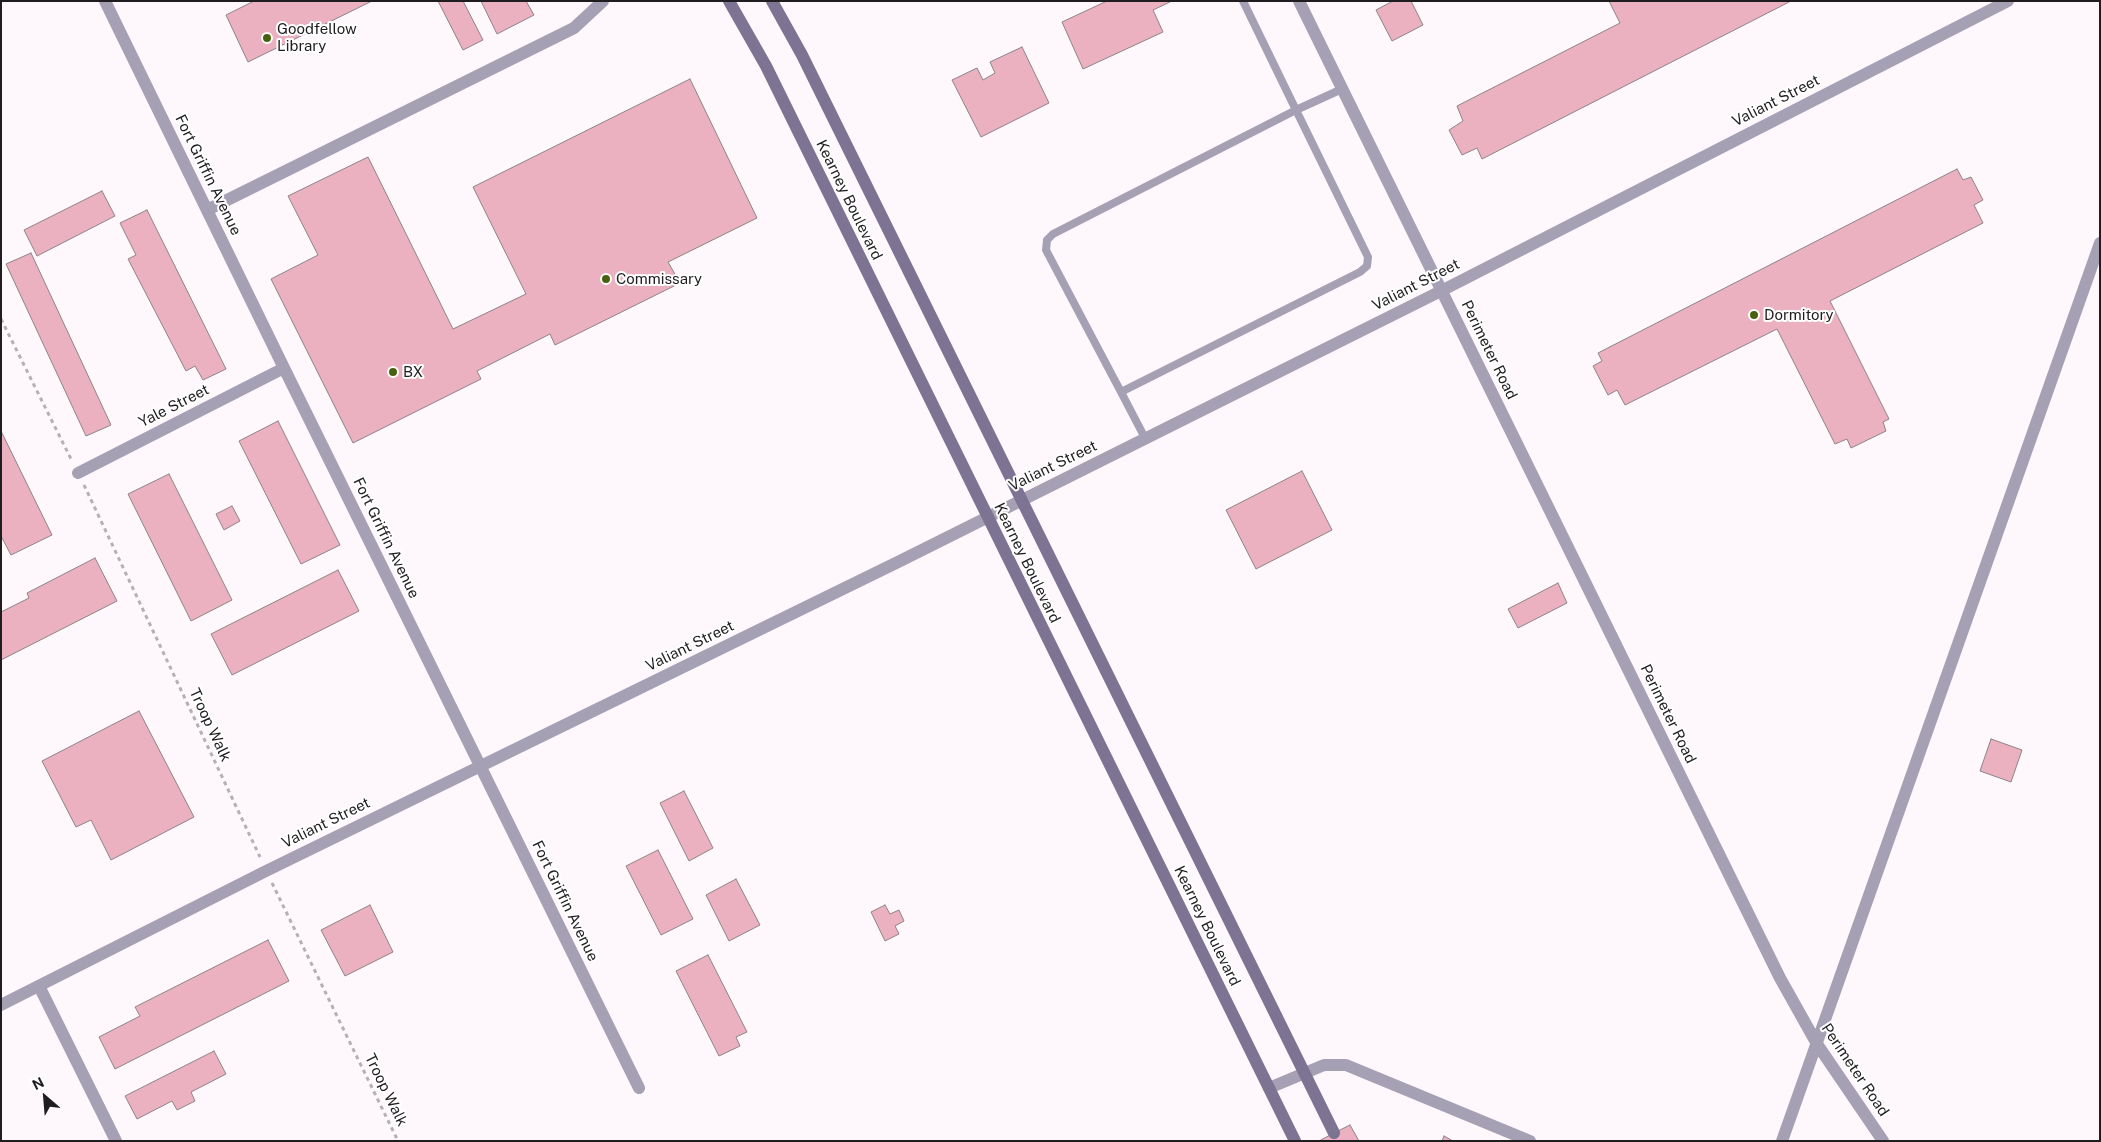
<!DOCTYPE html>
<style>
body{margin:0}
#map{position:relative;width:2101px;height:1142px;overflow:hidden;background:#fef8fd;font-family:"Public Sans",sans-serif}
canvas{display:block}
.frame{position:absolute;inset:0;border:2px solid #1f1d1f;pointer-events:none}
.north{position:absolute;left:20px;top:1072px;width:50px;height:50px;-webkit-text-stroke:4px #fff;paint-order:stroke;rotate:333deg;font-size:14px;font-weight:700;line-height:20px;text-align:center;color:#1f1d1f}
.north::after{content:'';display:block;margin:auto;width:18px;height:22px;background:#1f1d1f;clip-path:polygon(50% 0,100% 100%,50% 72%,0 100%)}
</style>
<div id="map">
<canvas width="2101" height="1142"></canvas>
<div class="frame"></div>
<div class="north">N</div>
</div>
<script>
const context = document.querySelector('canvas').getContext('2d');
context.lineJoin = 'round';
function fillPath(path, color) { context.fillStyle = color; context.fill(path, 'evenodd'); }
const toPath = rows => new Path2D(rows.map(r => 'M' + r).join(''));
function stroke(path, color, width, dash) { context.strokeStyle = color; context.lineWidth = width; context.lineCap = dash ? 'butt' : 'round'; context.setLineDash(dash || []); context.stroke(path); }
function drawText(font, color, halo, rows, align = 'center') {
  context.font = font + ' "Public Sans",sans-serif'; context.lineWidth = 4; context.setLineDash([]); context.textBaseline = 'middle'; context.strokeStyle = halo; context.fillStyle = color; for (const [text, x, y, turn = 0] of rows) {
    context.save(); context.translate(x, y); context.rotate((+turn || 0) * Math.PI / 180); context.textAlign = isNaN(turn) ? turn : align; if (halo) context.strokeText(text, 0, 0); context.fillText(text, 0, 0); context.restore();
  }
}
const building = toPath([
 [254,1,372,1,248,62,226,15,254,1],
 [438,1,463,1,483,40,463,50,438,1],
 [481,1,526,1,534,15,497,34,481,1],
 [1107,1,1172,1,1153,10,1163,32,1083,69,1062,22,1107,1],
 [1393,1,1411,1,1423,25,1392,41,1376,10,1393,1],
 [1609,1,1791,1,1482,159,1477,148,1462,155,1449,130,1463,121,1457,106,1620,23,1609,1],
 [1022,47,1049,103,981,137,952,80,977,68,983,80,995,73,990,62,1022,47],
 [690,79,757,218,668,262,680,283,555,345,550,334,477,371,481,379,353,443,271,279,318,255,288,196,368,157,453,329,526,294,473,187,690,79],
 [1957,169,1963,180,1971,177,1983,200,1974,205,1983,223,1830,301,1889,419,1883,422,1886,431,1851,448,1847,439,1835,444,1777,329,1625,405,1617,390,1608,395,1593,366,1602,361,1598,353,1957,169],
 [102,191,115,216,37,256,24,230,102,191],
 [147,210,226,369,203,380,195,366,186,371,128,259,136,255,120,223,147,210],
 [31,253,111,425,86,436,6,264,31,253],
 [278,421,340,545,301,564,239,441,278,421],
 [1,431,52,535,11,555,1,536,1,431],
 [1302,471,1332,530,1256,569,1226,510,1302,471],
 [169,474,232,600,191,621,128,494,169,474],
 [232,506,240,521,224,530,216,514,232,506],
 [95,558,117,601,1,660,1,612,29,598,27,593,95,558],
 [338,570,359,611,232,675,211,634,338,570],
 [1558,583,1567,603,1518,628,1508,609,1558,583],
 [139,711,194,817,111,860,91,820,76,827,42,761,139,711],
 [1991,739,2022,750,2011,782,1980,771,1991,739],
 [684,791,713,848,689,861,660,803,684,791],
 [658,850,693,919,661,935,626,866,658,850],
 [736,879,760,925,729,941,706,895,736,879],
 [370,905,393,952,345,976,321,930,370,905],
 [885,905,890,914,899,910,904,921,895,926,899,934,885,941,871,912,885,905],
 [268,940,289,981,115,1069,99,1037,140,1016,135,1007,268,940],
 [708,955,747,1032,736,1037,740,1046,719,1056,676,971,708,955],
 [214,1051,226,1074,191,1092,195,1101,177,1110,172,1101,137,1119,125,1096,214,1051],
 [1350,1125,1359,1141,1319,1141,1334,1133,1350,1125],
 [1444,1136,1453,1141,1442,1141,1444,1136]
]);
fillPath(building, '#ebb1c1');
stroke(building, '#8c8385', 1);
stroke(toPath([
 [1,319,71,459],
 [84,485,260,857],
 [272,883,398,1141]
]), '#b5b0b4', 3, [4, 4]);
stroke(toPath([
 [1243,1,1296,110,1342,89],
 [1121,392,1360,272,1367,266,1368,257,1296,110,1053,234,1047,240,1046,250,1094,341,1121,392,1145,438]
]), '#a6a0b5', 8);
stroke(toPath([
 [105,1,284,368,639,1088],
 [1299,1,1780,978,1817,1044,1883,1141],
 [207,210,574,28,603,1],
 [78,473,284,368],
 [39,986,116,1141],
 [1,1005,266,871,898,562,1441,291,2008,1],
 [1269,1088,1324,1065,1346,1065,1530,1141],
 [1782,1141,2100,243]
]), '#a6a0b5', 12);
stroke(toPath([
 [729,1,766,66,1295,1141],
 [772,1,802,55,1334,1133]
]), '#7d7493', 12);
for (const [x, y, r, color] of [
 [267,38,5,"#49610f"],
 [606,279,5,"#49610f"],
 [1754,315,5,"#49610f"],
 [393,372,5,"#49610f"]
]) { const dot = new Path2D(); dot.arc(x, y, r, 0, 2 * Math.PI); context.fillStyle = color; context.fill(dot); stroke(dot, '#fff', 2); }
drawText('15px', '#1f1d1f', '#fff', [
 ["Goodfellow",277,29],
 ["Library",277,46],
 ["Commissary",616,279],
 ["Dormitory",1764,315],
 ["BX",403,372]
], 'left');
drawText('15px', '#1f1d1f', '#fff', [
 ["Valiant Street",1776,101,-27],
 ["Fort Griffin Avenue",208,175,64],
 ["Kearney Boulevard",849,200,64],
 ["Valiant Street",1416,285,-27],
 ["Perimeter Road",1489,350,64],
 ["Yale Street",174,406,-27],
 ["Valiant Street",1053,466,-26],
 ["Fort Griffin Avenue",386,538,64],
 ["Kearney Boulevard",1027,563,64],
 ["Valiant Street",690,646,-26],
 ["Perimeter Road",1668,714,64],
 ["Troop Walk",210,725,65],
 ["Valiant Street",326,823,-26],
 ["Fort Griffin Avenue",565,901,64],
 ["Kearney Boulevard",1207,926,64],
 ["Perimeter Road",1855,1070,56],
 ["Troop Walk",386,1090,64]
]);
</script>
